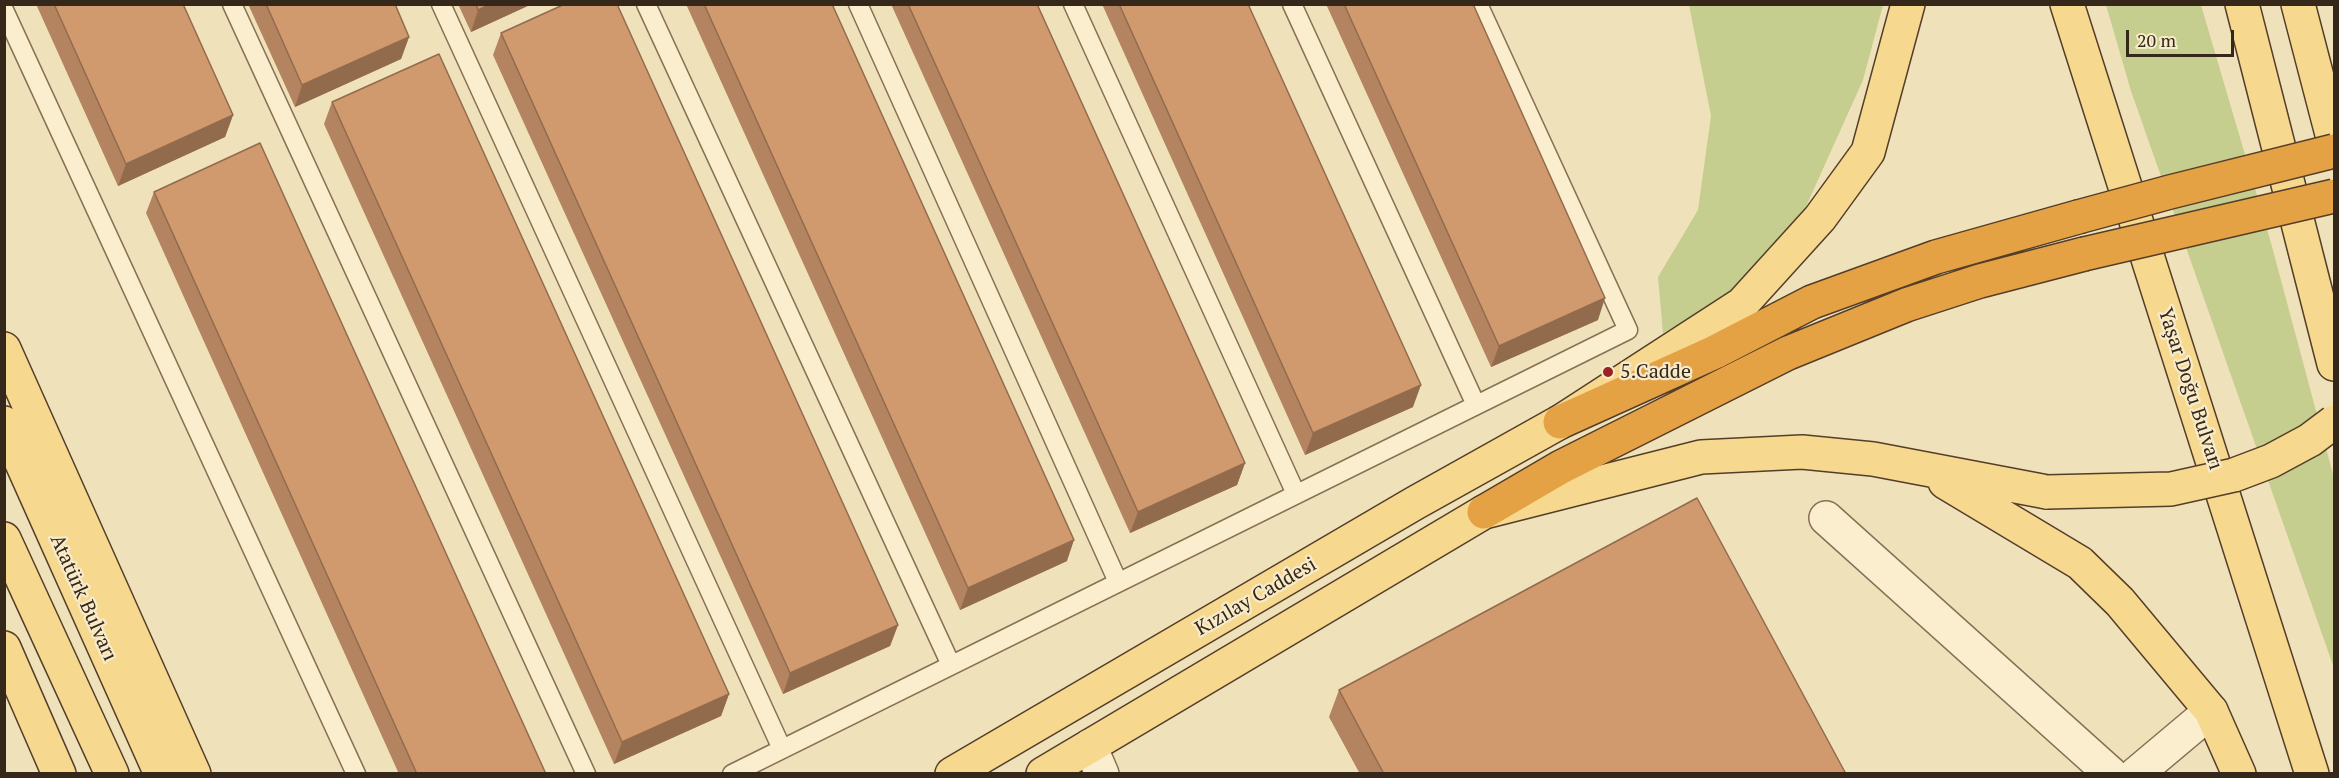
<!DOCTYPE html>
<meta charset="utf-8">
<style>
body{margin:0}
#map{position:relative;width:2339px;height:778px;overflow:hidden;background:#efe1ba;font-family:"PT Serif",serif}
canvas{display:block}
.frame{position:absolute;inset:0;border:6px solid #35271a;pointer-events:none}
.scale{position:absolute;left:2126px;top:30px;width:108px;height:27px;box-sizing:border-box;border:3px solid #35271a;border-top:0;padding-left:8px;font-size:18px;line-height:21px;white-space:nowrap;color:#35271a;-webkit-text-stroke:4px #f7ebca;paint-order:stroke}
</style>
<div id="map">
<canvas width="2339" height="778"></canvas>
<div class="frame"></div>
<div class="scale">20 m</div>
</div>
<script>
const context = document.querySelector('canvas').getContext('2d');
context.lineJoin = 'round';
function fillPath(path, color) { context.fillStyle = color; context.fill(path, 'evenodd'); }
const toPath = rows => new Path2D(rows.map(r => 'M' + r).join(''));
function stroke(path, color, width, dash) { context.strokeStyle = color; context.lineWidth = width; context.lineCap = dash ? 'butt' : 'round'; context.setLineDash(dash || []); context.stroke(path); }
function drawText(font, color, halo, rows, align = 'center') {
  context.font = font + ' "PT Serif",serif'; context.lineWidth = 4.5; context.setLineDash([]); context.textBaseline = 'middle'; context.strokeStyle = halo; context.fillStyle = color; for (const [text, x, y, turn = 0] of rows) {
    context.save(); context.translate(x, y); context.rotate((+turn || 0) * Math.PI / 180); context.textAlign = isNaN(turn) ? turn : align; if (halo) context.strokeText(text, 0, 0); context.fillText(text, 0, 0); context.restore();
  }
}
fillPath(toPath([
 [1689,5,1883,5,1863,80,1795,231,1744,288,1663,333,1658,277,1698,210,1711,116],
 [2106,5,2201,5,2271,243,2334,478,2334,668,2131,91]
]), '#c5cd8f');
const service = toPath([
 [232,4,586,774],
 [441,4,782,749],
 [646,4,951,665],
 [858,4,1118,582],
 [1073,4,1296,494],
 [1292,4,1476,405],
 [4,10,356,774],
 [732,774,1628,330,1478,4]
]);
const minor = toPath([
 [1826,518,2111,774],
 [1090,746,1102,774],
 [2136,774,2211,711]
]);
const primary = toPath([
 [2067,4,2312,774],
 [2242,4,2334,364],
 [2298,4,2334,142],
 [4,349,194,774],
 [4,423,161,774],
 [1945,482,2080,563,2120,602,2211,711,2239,774],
 [4,539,112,774],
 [4,648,59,774],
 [952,774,1415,503,1560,422,1742,304,1820,218,1868,152,1908,4],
 [1043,774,1484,512,1701,457,1802,452,1873,459,2047,492]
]);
const motorway = toPath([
 [1560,422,1715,352,1812,302,1936,257,2078,217],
 [1484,512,1561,467,1788,353,1906,305,1980,281,2084,254]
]);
stroke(service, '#877054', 21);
stroke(minor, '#877054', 36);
stroke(primary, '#543e29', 36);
stroke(motorway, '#543e29', 36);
stroke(service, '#faeece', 18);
stroke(minor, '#faeece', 33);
stroke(primary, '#f6d88f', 33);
stroke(motorway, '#e5a245', 33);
const primaryBridge = toPath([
 [2047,492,2171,489,2234,475,2271,461,2310,440,2334,422]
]);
const motorwayBridge = toPath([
 [2078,217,2170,192,2334,151],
 [2084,254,2334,196]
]);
stroke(primaryBridge, '#543e29', 36, []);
stroke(motorwayBridge, '#543e29', 36, []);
stroke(primaryBridge, '#f6d88f', 33);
stroke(motorwayBridge, '#e5a245', 33);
fillPath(toPath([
 [36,4,183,4,233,115,225,137,118,186],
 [248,4,395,4,409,37,401,59,295,107],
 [458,4,532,4,471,32],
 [686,4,832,4,1067,561,960,610],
 [891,4,1037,4,1245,463,1237,485,1130,533],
 [1102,4,1248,4,1413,407,1305,455],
 [1326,4,1473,4,1598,320,1491,367],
 [501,33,898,625,890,646,783,694,493,55],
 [332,102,729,694,721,716,614,764,324,124],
 [154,192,546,774,399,774,146,213],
 [1339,690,1846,774,1360,774,1329,717]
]), '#b3845f');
fillPath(toPath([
 [491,4,532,4,471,32,478,10],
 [409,37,401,59,295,107,302,85],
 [233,115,225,137,118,186,126,164],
 [1605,298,1598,320,1491,367,1499,346],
 [1421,385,1413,407,1305,455,1313,433],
 [1245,463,1237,485,1130,533,1138,512],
 [1074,540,1067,561,960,610,968,588],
 [898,625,890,646,783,694,790,673],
 [729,694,721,716,614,764,622,742]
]), '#926b4d');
const building = toPath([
 [54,4,183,4,233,115,126,164,54,4],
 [266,4,395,4,409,37,302,85,266,4],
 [476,4,491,4,478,10,476,4],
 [565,4,617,4,898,625,790,673,501,33,565,4],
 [704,4,832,4,1074,540,968,588,704,4],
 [908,4,1037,4,1245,463,1138,512,908,4],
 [1119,4,1248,4,1421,385,1313,433,1119,4],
 [1344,4,1473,4,1605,298,1499,346,1344,4],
 [439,54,729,694,622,742,332,102,439,54],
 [260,143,546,774,417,774,154,192,260,143],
 [1697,498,1846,774,1384,774,1339,690,1697,498]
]);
fillPath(building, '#d0996e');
stroke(building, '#926b4d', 1.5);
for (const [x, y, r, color] of [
 [1608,372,6,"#982322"]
]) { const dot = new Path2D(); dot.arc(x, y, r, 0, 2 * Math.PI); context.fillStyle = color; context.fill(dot); stroke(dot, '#f7ebca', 2); }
drawText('20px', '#35271a', '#f7ebca', [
 ["5.Cadde",1620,372]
], 'left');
drawText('20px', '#35271a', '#f7ebca', [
 ["Yaşar Doğu Bulvarı",2190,389,72],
 ["Kızılay Caddesi",1256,597,-30],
 ["Atatürk Bulvarı",83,598,66]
]);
</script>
